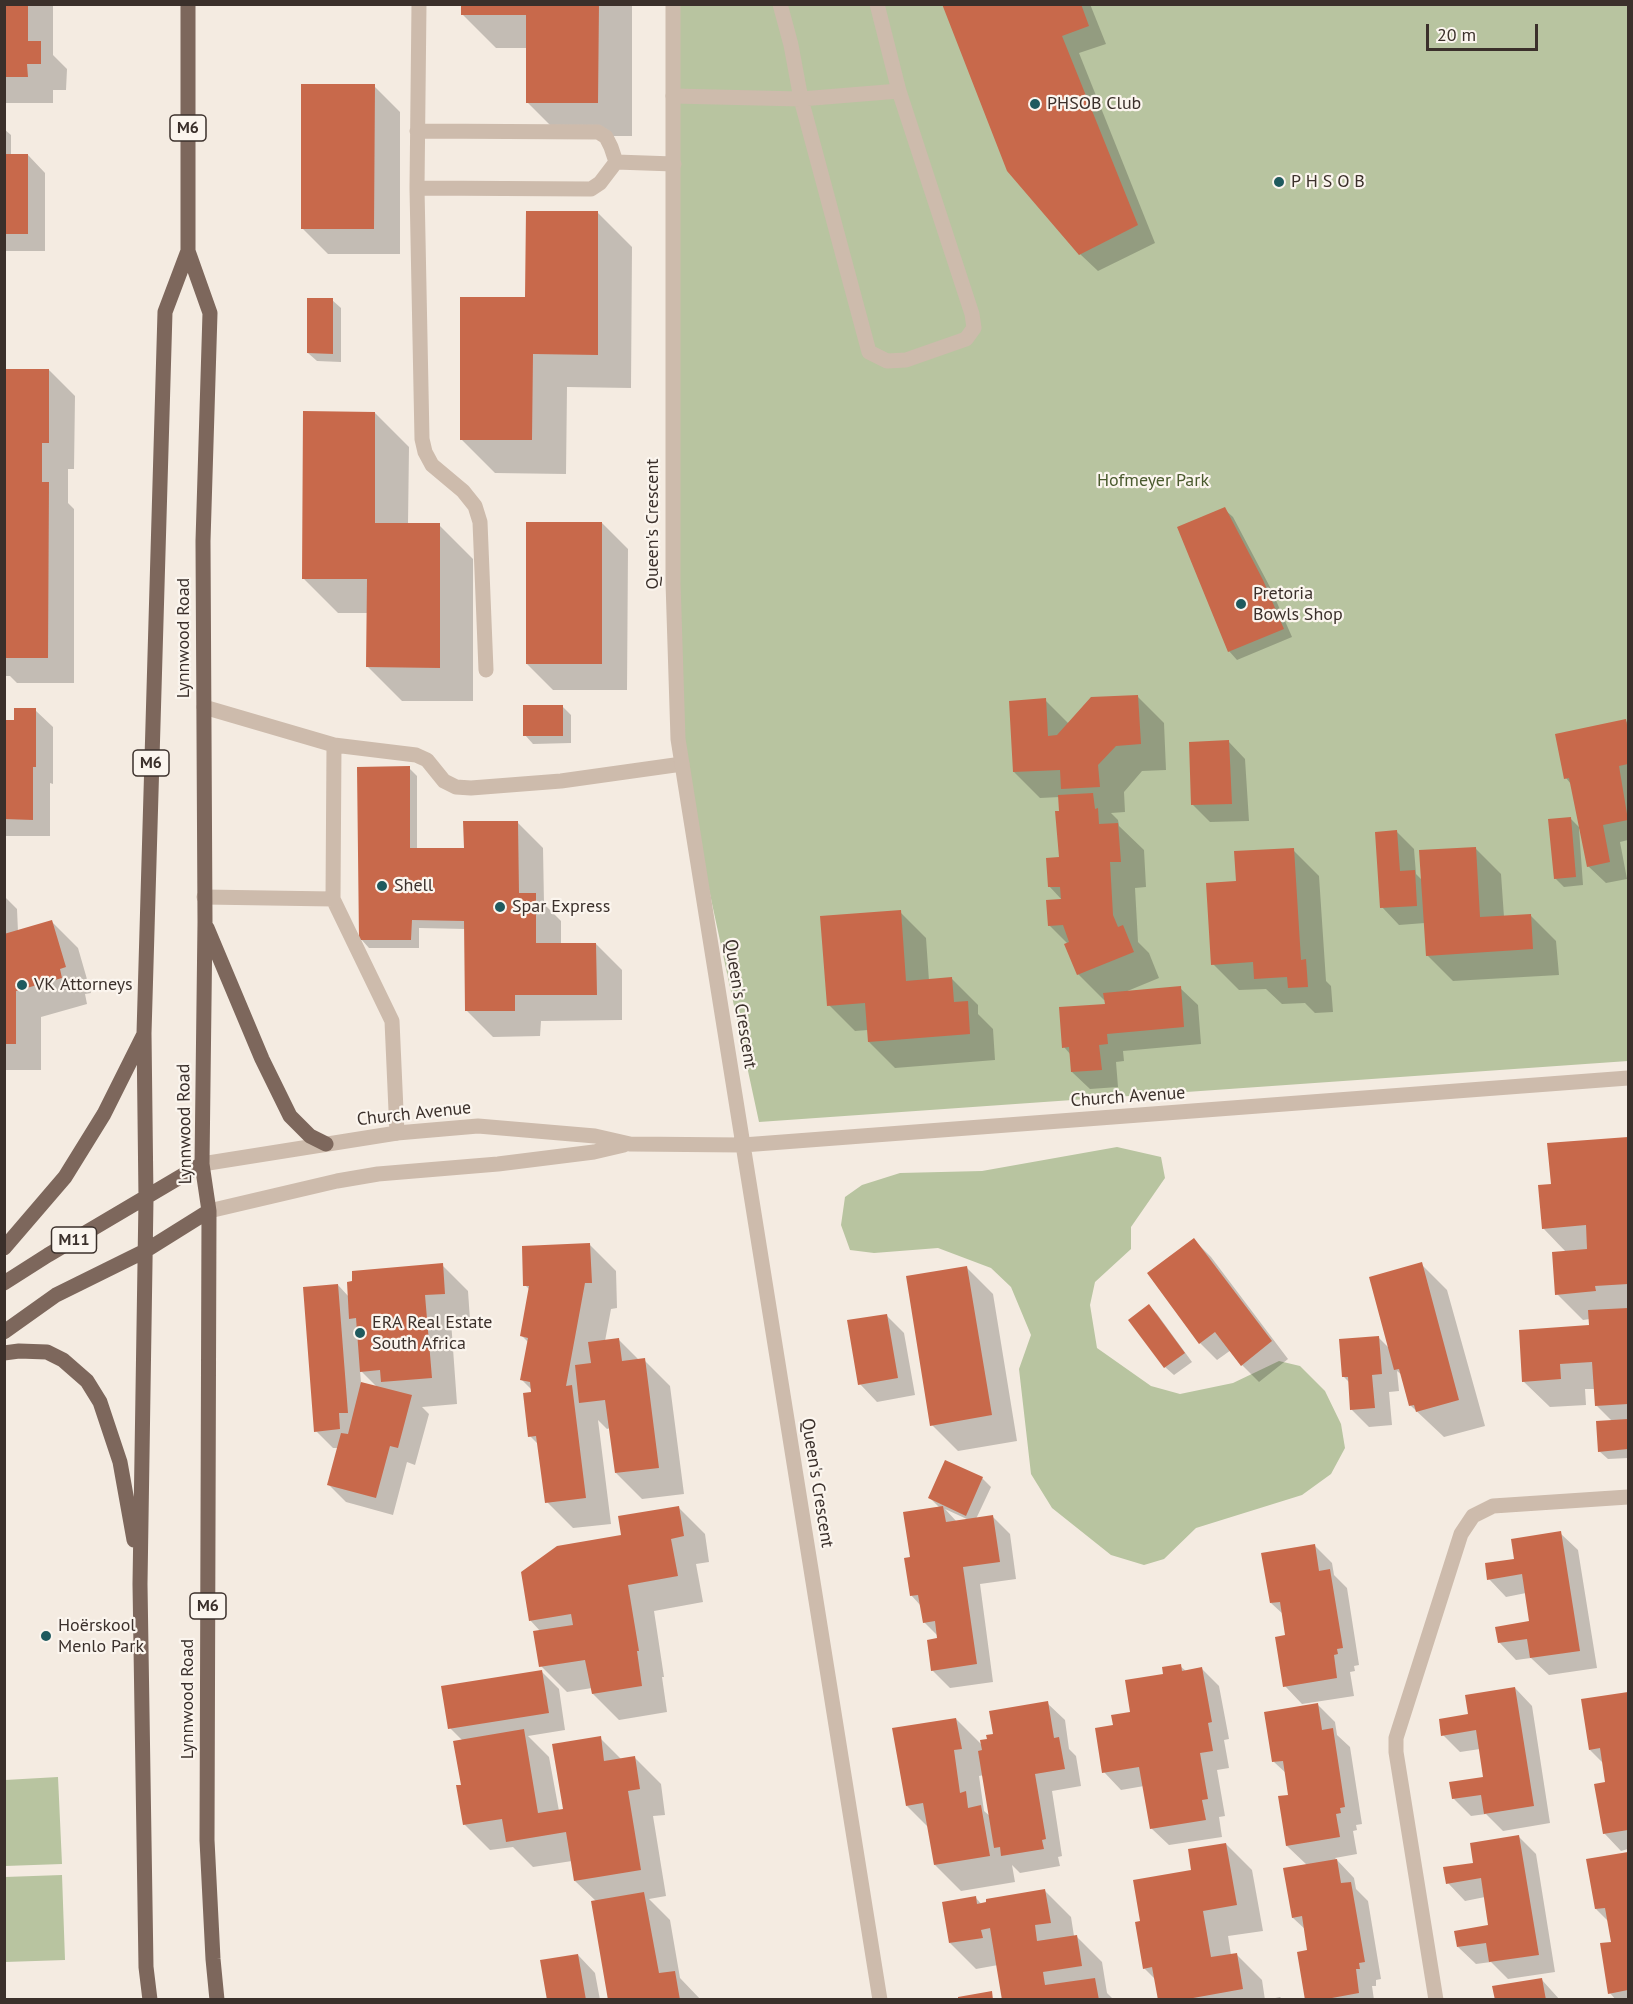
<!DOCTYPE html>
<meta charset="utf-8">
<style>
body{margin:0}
#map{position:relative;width:1633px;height:2004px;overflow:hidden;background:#f4ebe1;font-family:"PT Sans",sans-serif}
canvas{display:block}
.frame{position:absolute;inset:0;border:6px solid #3b302b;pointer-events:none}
.scale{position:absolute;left:1426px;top:24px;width:112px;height:27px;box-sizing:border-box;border:3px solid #3b302b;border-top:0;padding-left:8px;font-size:18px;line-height:21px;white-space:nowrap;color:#3b302b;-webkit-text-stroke:4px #fbf5ee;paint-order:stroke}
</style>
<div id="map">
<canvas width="1633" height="2004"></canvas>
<div class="frame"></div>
<div class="scale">20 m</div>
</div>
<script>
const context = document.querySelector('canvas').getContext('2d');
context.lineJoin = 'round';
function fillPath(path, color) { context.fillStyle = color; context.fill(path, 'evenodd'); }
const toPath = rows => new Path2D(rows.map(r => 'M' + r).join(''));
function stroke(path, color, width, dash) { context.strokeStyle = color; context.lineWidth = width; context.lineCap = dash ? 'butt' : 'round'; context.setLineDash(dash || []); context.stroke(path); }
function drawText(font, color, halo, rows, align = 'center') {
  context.font = font + ' "PT Sans",sans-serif'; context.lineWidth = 4.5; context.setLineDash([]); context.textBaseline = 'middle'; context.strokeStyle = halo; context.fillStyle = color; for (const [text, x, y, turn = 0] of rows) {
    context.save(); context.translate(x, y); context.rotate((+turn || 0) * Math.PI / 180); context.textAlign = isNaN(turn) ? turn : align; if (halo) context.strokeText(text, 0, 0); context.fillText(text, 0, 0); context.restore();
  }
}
fillPath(toPath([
 [672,5,1628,5,1628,1061,759,1122,682,764],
 [1117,1147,1161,1157,1165,1178,1131,1227,1131,1249,1095,1282,1090,1305,1097,1348,1151,1386,1180,1394,1233,1383,1279,1361,1300,1366,1325,1391,1341,1424,1345,1448,1331,1474,1302,1495,1196,1528,1164,1559,1144,1565,1111,1555,1052,1508,1031,1474,1019,1369,1031,1335,1011,1287,991,1268,938,1248,874,1253,850,1250,841,1225,845,1197,862,1185,900,1173,982,1171],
 [58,1777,62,1864,5,1866,5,1780],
 [62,1875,65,1960,5,1962,5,1877]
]), '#b8c4a0');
fillPath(toPath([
 [4,4,53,4,53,55,67,69,66,90,53,90,53,103,4,103],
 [462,4,632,4,632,136,561,136,527,102,527,48,496,48,462,14],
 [943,4,1090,4,1106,44,1079,53,1155,243,1098,271,1080,254],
 [374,86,400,112,400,254,328,254,302,228],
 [4,129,11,135,11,155,28,155,45,173,45,251,4,251],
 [598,213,632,247,631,388,567,387,566,474,495,473,461,439,527,299],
 [332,300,341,308,341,362,317,361,308,353],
 [4,370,49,370,75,396,74,469,68,469,68,503,74,509,74,683,17,683,10,676,4,676],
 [375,413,409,447,408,524,439,525,473,559,473,701,402,701,368,667,368,613,338,613,304,579],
 [1224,509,1233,517,1271,589,1292,637,1237,660,1229,651],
 [602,523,628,549,627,690,553,690,527,664],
 [1138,697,1164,723,1166,770,1142,771,1124,792,1125,812,1111,813,1118,820,1119,826,1144,850,1146,887,1135,888,1138,942,1149,953,1159,978,1125,992,1180,988,1198,1005,1201,1044,1123,1051,1124,1061,1116,1062,1118,1087,1090,1089,1072,1072,1071,1055,1064,1047,1106,1005,1106,1000,1104,1000,1078,974,1068,944,1049,925,1063,901,1049,886,1060,859,1060,797,1040,798,1014,772,1045,700,1069,724],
 [562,706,571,715,571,743,533,744,525,735],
 [35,710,53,727,53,784,50,783,50,836,4,836,4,722,15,722],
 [1626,721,1628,724,1628,840,1620,842,1627,879,1606,883,1588,866,1571,784,1566,778],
 [1228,741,1245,759,1249,821,1210,822,1193,805],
 [409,768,417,776,417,849,465,849,517,822,543,848,544,904,561,921,561,945,596,944,622,970,622,1020,541,1021,540,1036,493,1037,467,1011,466,929,419,928,419,948,369,948,361,939],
 [1570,818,1580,828,1579,829,1583,885,1564,887,1555,878],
 [1397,832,1414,849,1416,874,1422,880,1475,848,1501,874,1504,917,1530,915,1556,941,1559,975,1453,981,1427,955,1425,923,1399,925,1382,907],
 [1293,850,1319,876,1326,981,1331,986,1333,1012,1315,1013,1305,1003,1282,1004,1266,989,1239,990,1213,964,1238,882],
 [4,896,17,909,18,932,52,922,78,948,91,993,85,994,87,1004,41,1017,41,1070,4,1070],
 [900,912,926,938,929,981,952,979,978,1005,978,1014,993,1029,995,1060,895,1068,869,1042,868,1030,855,1031,829,1005],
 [1628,1138,1628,1458,1608,1459,1599,1451,1613,1422,1596,1405,1595,1389,1585,1389,1586,1405,1550,1407,1523,1381,1591,1327,1590,1319,1583,1320,1557,1294,1567,1253,1543,1228,1552,1186,1548,1145],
 [1194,1240,1211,1257,1288,1359,1259,1382,1242,1365,1231,1350,1217,1360,1200,1343],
 [590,1245,616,1271,617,1308,611,1309,605,1341,619,1340,639,1360,644,1360,670,1386,684,1494,642,1499,616,1473,610,1428,607,1429,598,1420,611,1524,573,1528,547,1502,539,1445,530,1436,532,1390,522,1380,529,1343,521,1335,530,1290,525,1285],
 [1421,1264,1447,1290,1485,1426,1444,1437,1410,1405,1403,1376,1397,1371,1399,1391,1389,1392,1392,1425,1369,1427,1352,1410,1350,1383,1344,1377,1379,1338,1390,1349],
 [442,1265,468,1291,470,1320,451,1321,457,1404,422,1407,429,1414,415,1465,407,1462,393,1515,346,1502,329,1485,338,1448,333,1448,316,1431,338,1285,349,1297],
 [360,1370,378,1388,361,1383],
 [967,1268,993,1294,1017,1441,958,1451,932,1425],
 [1149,1306,1157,1314,1192,1362,1174,1375,1165,1367,1130,1320],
 [887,1316,904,1333,915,1395,877,1402,860,1384],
 [982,1478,991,1487,976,1519,993,1517,1010,1534,1016,1579,980,1584,993,1682,950,1688,932,1670,938,1636,924,1622,921,1606,911,1595,912,1559,940,1508,930,1498],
 [945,1509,969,1520,957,1522],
 [679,1508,705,1534,709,1562,696,1564,703,1602,654,1611,664,1677,662,1677,667,1712,619,1720,593,1694,592,1688,567,1692,541,1666,541,1632,530,1620,623,1536],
 [1560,1533,1578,1550,1597,1668,1549,1675,1531,1658,1516,1660,1499,1642,1531,1623,1526,1593,1506,1597,1489,1579],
 [1315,1546,1332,1563,1334,1575,1347,1588,1359,1665,1354,1666,1355,1671,1350,1672,1354,1696,1302,1704,1285,1686,1287,1637,1284,1615,1271,1603],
 [1180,1666,1186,1671,1202,1669,1219,1686,1229,1739,1224,1740,1229,1768,1217,1770,1225,1816,1219,1817,1222,1837,1169,1845,1151,1828,1144,1786,1121,1790,1104,1772,1115,1726,1132,1713,1165,1675],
 [541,1671,559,1689,565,1730,528,1736,549,1757,559,1811,564,1811,600,1738,622,1760,635,1758,661,1784,665,1815,653,1816,666,1896,649,1899,670,1920,680,1978,701,2000,609,2000,597,1902,575,1881,572,1861,533,1867,513,1847,490,1850,464,1824,463,1741,450,1728],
 [1515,1688,1532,1706,1550,1823,1503,1831,1486,1814,1471,1816,1453,1798,1485,1779,1480,1749,1460,1752,1443,1735],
 [1628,1693,1628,1849,1621,1851,1604,1833,1607,1783,1603,1763,1590,1750,1582,1701],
 [1047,1703,1065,1720,1069,1749,1076,1756,1081,1786,1052,1791,1062,1856,1058,1857,1060,1866,1020,1873,1012,1865,1015,1882,961,1891,935,1865,929,1828,907,1806,956,1719,983,1746,994,1735],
 [984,1775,991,1817,984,1811,979,1776],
 [1318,1705,1335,1722,1337,1735,1350,1747,1362,1824,1356,1825,1357,1830,1353,1831,1357,1854,1335,1858,1354,1878,1356,1889,1368,1901,1381,1979,1376,1980,1376,1986,1372,1986,1374,2000,1306,2000,1309,1951,1306,1930,1293,1918,1307,1865,1287,1846,1279,1798,1290,1796,1287,1774,1274,1762],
 [1519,1837,1536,1854,1555,1972,1508,1979,1491,1962,1476,1964,1458,1947,1490,1926,1485,1897,1465,1901,1448,1883],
 [1226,1844,1252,1870,1263,1931,1228,1936,1231,1955,1236,1954,1262,1980,1265,2000,1159,2000,1156,1980,1144,1968,1141,1923,1193,1871],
 [1628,1854,1628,2000,1616,2000,1610,1993,1613,1943,1609,1922,1596,1909,1588,1860],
 [1045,1891,1071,1917,1074,1936,1076,1936,1102,1962,1107,1993,1114,2000,1004,2000,998,1965,976,1969,950,1943,976,1898,982,1905],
 [578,1955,595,1973,600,2000,548,2000],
 [1542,1980,1560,2000,1496,2000],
 [1280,1997,1283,2000,1266,2000]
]), '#0003');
fillPath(toPath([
 [4,4,28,4,28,41,41,41,41,64,27,64,28,77,4,77],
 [461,4,599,4,598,103,526,103,526,15,461,15],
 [942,4,1081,4,1089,26,1062,36,1138,225,1079,255,1007,171],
 [301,84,375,84,374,229,301,229],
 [4,154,28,154,28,234,4,234],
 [526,211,598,211,598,355,533,354,532,440,460,440,460,297,525,297],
 [307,298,333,298,333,354,307,353],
 [4,369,49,369,49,443,42,443,42,482,49,482,48,658,4,658],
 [303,411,375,412,375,523,440,523,440,668,366,667,367,579,302,579],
 [1225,507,1263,580,1284,629,1228,652,1177,527],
 [526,522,602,522,602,664,526,664],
 [1138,695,1141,744,1116,746,1098,765,1100,787,1061,789,1060,770,1013,772,1009,701,1046,698,1048,736,1057,735,1091,697],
 [523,705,563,705,563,736,523,736],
 [14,708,36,708,36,767,33,767,33,820,4,819,4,720,14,720],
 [1626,719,1628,731,1628,764,1619,766,1628,820,1603,825,1610,862,1587,867,1569,778,1564,779,1555,734],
 [1229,740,1232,804,1191,805,1189,742],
 [410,766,410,848,464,848,463,821,518,821,519,893,536,893,536,943,596,943,597,995,515,995,515,1011,465,1011,464,921,412,920,411,940,359,940,357,767],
 [1093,793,1095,809,1098,808,1099,824,1118,823,1121,862,1110,862,1113,915,1118,927,1123,925,1134,952,1077,975,1064,944,1069,942,1063,925,1048,926,1046,900,1061,899,1060,887,1048,887,1046,858,1059,857,1055,811,1059,811,1058,795],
 [1571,817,1576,877,1554,879,1548,819],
 [1397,830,1400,871,1415,870,1417,906,1380,908,1375,832],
 [1476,847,1480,917,1531,914,1533,949,1426,956,1419,850],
 [1294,848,1301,960,1306,959,1308,987,1288,988,1287,977,1254,979,1253,962,1211,965,1206,883,1236,881,1234,851],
 [901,910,906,981,952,977,954,1002,968,1001,970,1034,868,1042,865,1003,827,1006,820,916],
 [52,920,66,967,60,969,62,978,16,991,16,1044,4,1044,4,934],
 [1181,986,1184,1027,1107,1034,1108,1044,1099,1045,1102,1070,1071,1072,1069,1047,1062,1048,1059,1007,1105,1004,1103,993],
 [1628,1137,1628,1284,1595,1286,1596,1291,1555,1295,1552,1252,1587,1249,1586,1225,1542,1229,1538,1185,1551,1184,1547,1143],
 [1194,1238,1272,1341,1241,1366,1215,1332,1199,1344,1147,1273],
 [590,1243,592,1283,585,1283,566,1386,572,1385,586,1498,545,1503,536,1436,528,1437,523,1393,531,1392,530,1382,520,1380,528,1338,520,1336,529,1286,523,1286,522,1246],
 [1422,1262,1459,1400,1416,1412,1414,1405,1409,1406,1399,1369,1394,1370,1369,1277],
 [443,1263,445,1294,425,1295,432,1378,381,1382,380,1370,360,1372,356,1318,349,1319,347,1282,352,1281,352,1271],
 [967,1266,992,1415,930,1426,906,1276],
 [338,1284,348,1413,339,1413,340,1429,314,1432,303,1287],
 [1149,1304,1185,1353,1164,1368,1128,1320],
 [1628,1308,1628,1404,1595,1406,1592,1362,1560,1364,1561,1379,1522,1382,1519,1330,1589,1325,1588,1310],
 [887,1314,898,1378,858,1385,847,1320],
 [1379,1336,1382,1374,1372,1375,1375,1408,1350,1410,1348,1377,1342,1377,1339,1339],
 [619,1338,622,1361,645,1358,659,1468,615,1473,605,1400,579,1403,575,1365,591,1363,588,1342],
 [361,1382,412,1395,398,1448,390,1446,376,1498,327,1485,341,1433,348,1434],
 [1628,1419,1628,1449,1598,1452,1596,1421],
 [945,1460,983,1477,966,1516,928,1498],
 [679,1506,684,1536,671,1539,678,1576,628,1585,639,1651,637,1651,642,1686,592,1694,585,1660,539,1667,533,1631,573,1625,571,1614,529,1621,521,1572,557,1546,621,1535,618,1516],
 [943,1506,946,1522,993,1515,1000,1562,963,1567,977,1664,931,1671,927,1640,937,1638,935,1621,923,1623,918,1595,910,1596,904,1558,910,1557,903,1512],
 [1561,1531,1580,1651,1530,1658,1527,1639,1498,1643,1495,1627,1529,1621,1522,1574,1487,1580,1485,1563,1514,1559,1511,1539],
 [1315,1544,1319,1571,1330,1569,1343,1648,1337,1649,1338,1654,1334,1655,1337,1678,1283,1687,1275,1637,1285,1635,1280,1602,1270,1603,1261,1553],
 [1181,1664,1182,1671,1202,1667,1212,1722,1208,1723,1213,1751,1200,1753,1208,1799,1202,1800,1206,1820,1150,1829,1139,1767,1102,1773,1095,1728,1113,1725,1111,1715,1130,1712,1125,1680,1163,1674,1162,1667],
 [542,1670,549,1713,448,1729,441,1686],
 [1515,1687,1534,1806,1484,1814,1481,1795,1452,1799,1449,1782,1483,1777,1476,1730,1441,1736,1439,1719,1468,1714,1465,1695],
 [1628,1692,1628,1830,1603,1834,1594,1784,1605,1782,1600,1748,1589,1750,1581,1699],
 [1048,1701,1054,1738,1059,1737,1065,1769,1035,1774,1046,1839,1042,1840,1044,1849,1001,1856,1000,1847,994,1848,978,1751,982,1750,980,1740,987,1739,986,1735,993,1734,989,1711],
 [1318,1703,1322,1730,1333,1728,1345,1807,1340,1808,1341,1813,1336,1814,1340,1837,1286,1846,1278,1796,1288,1795,1283,1761,1272,1762,1264,1712],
 [956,1718,962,1749,954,1750,960,1793,966,1791,968,1808,981,1805,990,1856,934,1865,923,1803,906,1806,892,1728],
 [524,1729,538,1813,563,1809,552,1744,601,1736,604,1761,635,1756,640,1789,628,1791,641,1870,574,1881,566,1832,506,1842,502,1819,463,1825,456,1785,461,1785,453,1741],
 [1519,1835,1539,1955,1489,1962,1486,1943,1457,1947,1454,1931,1488,1925,1481,1878,1446,1884,1443,1867,1473,1863,1470,1843],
 [1226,1843,1237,1905,1203,1911,1211,1957,1237,1953,1243,1989,1182,2000,1158,2000,1152,1967,1143,1969,1135,1922,1140,1921,1133,1880,1191,1870,1188,1849],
 [1628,1852,1628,1990,1608,1994,1600,1943,1611,1942,1605,1908,1595,1909,1586,1859],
 [1337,1859,1341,1883,1351,1882,1365,1962,1359,1963,1360,1969,1356,1969,1359,1993,1321,2000,1305,2000,1297,1952,1307,1950,1302,1916,1292,1918,1283,1868],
 [1045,1889,1051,1923,1035,1925,1037,1941,1077,1935,1082,1966,1043,1972,1045,1985,1095,1978,1099,2000,1002,2000,990,1928,981,1930,983,1938,949,1943,942,1902,976,1896,977,1904,986,1902,986,1899],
 [644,1892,659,1973,675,1971,680,2000,608,2000,591,1901],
 [578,1954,586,2000,547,2000,540,1960],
 [1542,1978,1546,2000,1495,2000,1492,1986],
 [992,1991,993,2000,958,2000,958,1997]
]), '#c8694b');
stroke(toPath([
 [419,4,417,188,422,439,425,452,432,465,463,491,475,506,480,522,486,670],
 [780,4,791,45,801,99,869,352,887,361,906,360,966,339,974,328,972,314,899,91,877,4],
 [673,96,801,99,899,91],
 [417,131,598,132,606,137,611,147,616,162],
 [616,162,674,164],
 [417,188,591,189,600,183,616,162],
 [204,707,334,745,416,755,427,760,444,781,456,787,471,788,561,781,682,764],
 [334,745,333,899,392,1021,397,1133],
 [204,897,333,899]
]), '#cdbbac', 15);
stroke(toPath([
 [673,4,673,582,678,739,880,2000],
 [202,1164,397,1133,478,1126,595,1136,630,1144,743,1145,1628,1078],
 [209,1211,337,1181,378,1174,498,1164,594,1152,624,1145],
 [1436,2000,1396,1752,1396,1738,1461,1534,1473,1516,1493,1506,1628,1497]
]), '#cdbbac', 15);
stroke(toPath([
 [188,4,188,251,210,313,203,541,205,922,202,1164,209,1211,207,1840,213,1959,217,2000],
 [207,928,262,1059,290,1116,310,1136,326,1144],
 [4,1248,65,1177,104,1114,143,1036],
 [4,1283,48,1255,202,1164],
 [4,1332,56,1295,145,1251,209,1211],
 [4,1353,19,1351,47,1352,63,1360,87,1381,100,1402,120,1462,134,1540],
 [150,2000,146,1967,140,1584,146,1199,144,1033,165,312,188,251]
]), '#7d675c', 15);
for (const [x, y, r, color] of [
 [1035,104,6,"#1f5a5e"],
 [1279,182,6,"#1f5a5e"],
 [1241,604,6,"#1f5a5e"],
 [382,886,6,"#1f5a5e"],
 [500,907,6,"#1f5a5e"],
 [22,985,6,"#1f5a5e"],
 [360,1333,6,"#1f5a5e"],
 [46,1636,6,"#1f5a5e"]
]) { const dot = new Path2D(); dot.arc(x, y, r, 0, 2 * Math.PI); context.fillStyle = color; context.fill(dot); stroke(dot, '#fbf5ee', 2); }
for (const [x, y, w] of [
 [188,128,36],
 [151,763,36],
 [74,1240,45],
 [208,1606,36]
]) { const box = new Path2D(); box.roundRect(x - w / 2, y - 13, w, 26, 4.5); context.fillStyle = '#fbf5ee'; context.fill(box); stroke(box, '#3b302b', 1.5); }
drawText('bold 16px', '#3b302b', null, [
 ["M6",188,128],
 ["M6",151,763],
 ["M11",74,1240],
 ["M6",208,1606]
]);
drawText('18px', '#3b302b', '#fbf5ee', [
 ["PHSOB Club",1047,104],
 ["P H S O B",1291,182],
 ["Pretoria",1253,594],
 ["Bowls Shop",1253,615],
 ["Shell",394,886],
 ["Spar Express",512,907],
 ["VK Attorneys",34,985],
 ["ERA Real Estate",372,1323],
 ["South Africa",372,1344],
 ["Hoërskool",58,1626],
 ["Menlo Park",58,1647]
], 'left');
drawText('18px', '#4a5a2e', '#fbf5ee', [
 ["Hofmeyer Park",1153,481]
]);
drawText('18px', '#3b302b', '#fbf5ee', [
 ["Queen's Crescent",653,524,-90],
 ["Lynnwood Road",184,638,-90],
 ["Queen's Crescent",740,1004,81],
 ["Church Avenue",1128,1097,-4],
 ["Church Avenue",414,1114,-6],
 ["Lynnwood Road",185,1124,-91],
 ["Queen's Crescent",817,1483,81],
 ["Lynnwood Road",188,1699,-90]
]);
</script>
